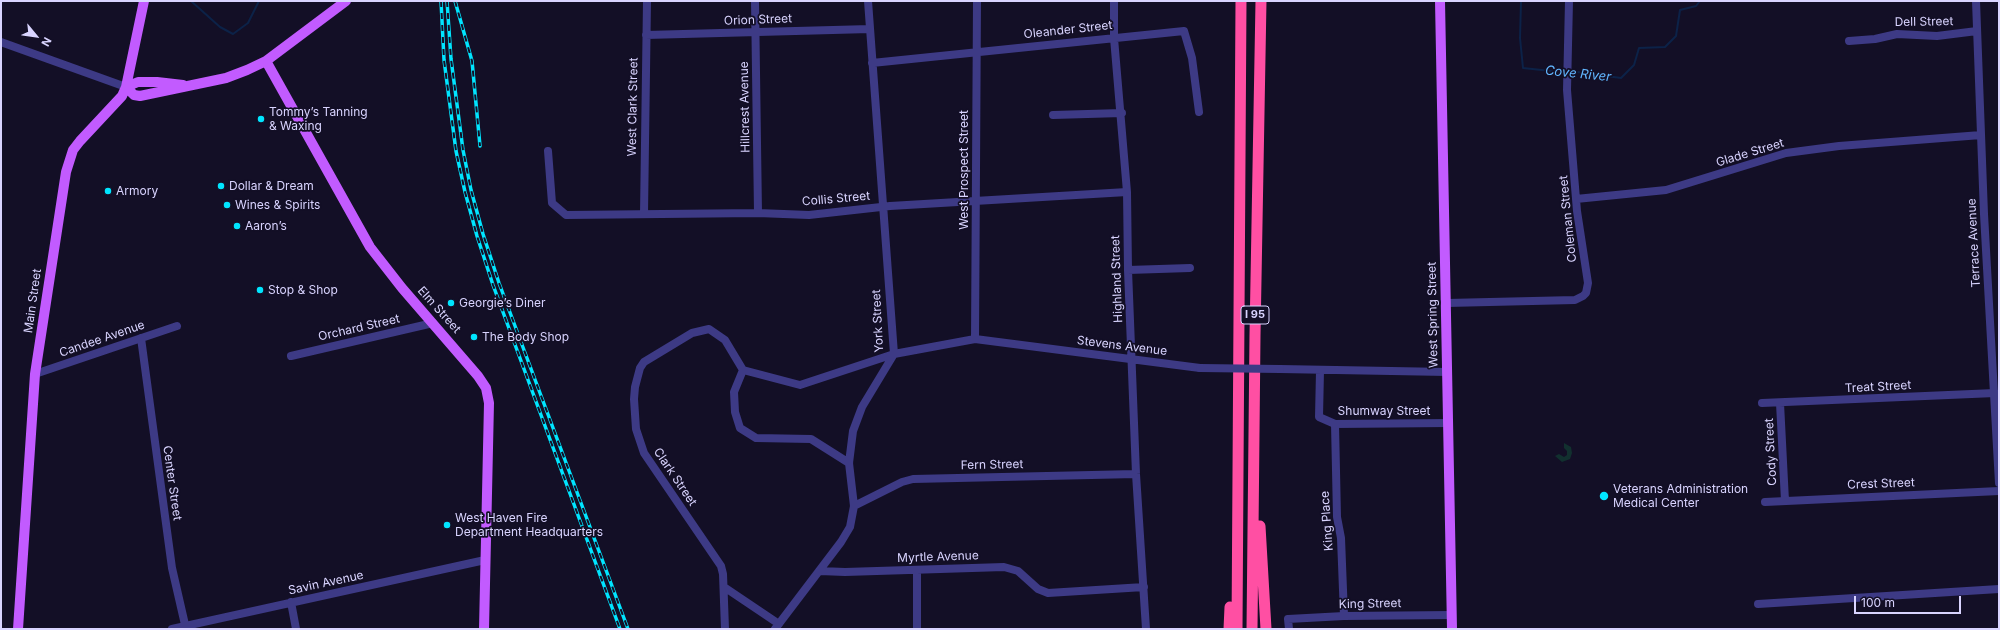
<!DOCTYPE html>
<meta charset="utf-8">
<style>
body{margin:0}
#map{position:relative;width:2000px;height:630px;overflow:hidden;background:#130f26;font-family:Inter,sans-serif}
canvas{display:block}
.frame{position:absolute;inset:0;border:2px solid #d9d4ff;pointer-events:none}
.north{position:absolute;left:16px;top:16px;width:40px;height:40px;-webkit-text-stroke:3px #130f26;paint-order:stroke;rotate:119deg;font-size:11px;font-weight:700;line-height:16px;text-align:center;color:#d9d4ff}
.north::after{content:'';display:block;margin:auto;width:14px;height:18px;background:#d9d4ff;clip-path:polygon(50% 0,100% 100%,50% 72%,0 100%)}
.scale{position:absolute;left:1854px;top:596px;width:107px;height:18px;box-sizing:border-box;border:2px solid #d9d4ff;border-top:0;padding-left:5px;font-size:12px;line-height:14px;white-space:nowrap;color:#d9d4ff;-webkit-text-stroke:3px #130f26;paint-order:stroke}
</style>
<div id="map">
<canvas width="2000" height="630"></canvas>
<div class="frame"></div>
<div class="north">N</div>
<div class="scale">100 m</div>
</div>
<script>
const context = document.querySelector('canvas').getContext('2d');
context.lineJoin = 'round';
function fillPath(path, color) { context.fillStyle = color; context.fill(path, 'evenodd'); }
const toPath = rows => new Path2D(rows.map(r => 'M' + r).join(''));
function stroke(path, color, width, dash) { context.strokeStyle = color; context.lineWidth = width; context.lineCap = dash ? 'butt' : 'round'; context.setLineDash(dash || []); context.stroke(path); }
function drawText(font, color, halo, rows, align = 'center') {
  context.font = font + ' Inter,sans-serif'; context.lineWidth = 3.5; context.setLineDash([]); context.textBaseline = 'middle'; context.strokeStyle = halo; context.fillStyle = color; for (const [text, x, y, turn = 0] of rows) {
    context.save(); context.translate(x, y); context.rotate((+turn || 0) * Math.PI / 180); context.textAlign = isNaN(turn) ? turn : align; if (halo) context.strokeText(text, 0, 0); context.fillText(text, 0, 0); context.restore();
  }
}
fillPath(toPath([
 [1564,443,1571,447,1572,453,1570,459,1562,462,1555,456,1559,454,1564,457,1567,455,1567,451,1564,448]
]), '#12302f');
stroke(toPath([
 [191,1,220,27,233,34,248,23,259,1],
 [1521,1,1520,38,1523,68,1551,71,1565,71],
 [1570,71,1621,78,1634,65,1639,48,1665,47,1676,36,1680,10,1696,6,1700,1]
]), '#0c2248', 2);
stroke(toPath([
 [755,1,758,213],
 [1114,1,1114,38,1127,192,1128,270,1136,474,1146,629],
 [1976,1,1984,214,1999,483],
 [646,35,870,29],
 [1849,41,1875,39,1897,34,1937,36,1977,31],
 [1,42,126,87],
 [872,63,1184,31,1192,58,1199,112],
 [1053,115,1122,113],
 [548,151,552,203,566,215,758,213,809,215,890,206,1127,192],
 [1576,199,1666,190,1786,153,1839,146,1981,135],
 [644,214,647,1],
 [1128,270,1190,268],
 [1447,303,1575,300,1583,296,1586,293,1588,283,1577,211,1567,90,1569,1],
 [141,338,172,568,186,629],
 [975,339,977,1],
 [291,356,433,323],
 [1280,369,1447,372],
 [1320,371,1319,417,1335,424,1449,423],
 [35,374,177,326],
 [1762,403,1995,393],
 [1780,403,1785,501],
 [1335,424,1337,517,1341,538,1344,616],
 [849,463,811,439,756,438,740,428,735,412,734,392,743,370,800,385,894,354,975,339,1200,368],
 [1765,502,1999,491],
 [854,506,902,482,913,479,1136,474],
 [917,570,917,629],
 [820,571,845,572,1004,567,1018,571,1038,589,1048,593,1144,587],
 [724,587,779,624],
 [291,602,296,629],
 [1758,604,1999,589],
 [172,629,485,560],
 [725,629,723,574,721,566,644,453,636,429,634,399,635,387,640,368,644,362,692,333,709,329,725,340,743,370],
 [775,629,841,542,850,527,854,506,849,463,853,431,862,407,894,354,868,1],
 [1289,629,1288,619,1344,616,1452,615]
]), '#3d3a85', 8);
stroke(toPath([
 [1440,1,1452,629],
 [266,61,370,247,402,288,478,376,486,388,489,403,484,629],
 [126,87,134,95,140,96,226,78,247,70,266,61,346,1],
 [126,87,138,82,157,82,183,85],
 [18,629,35,374,66,172,73,150,80,141,122,96,126,87,144,1]
]), '#c25bff', 10);
stroke(toPath([
 [1260,526,1266,629],
 [1229,629,1230,607],
 [1237,629,1241,1],
 [1252,629,1255,335,1261,1]
]), '#ff4fa3', 11);
const rail = toPath([
 [441,1,444,60,456,151,465,192,477,236,493,285,620,629],
 [447,1,451,59,463,150,471,190,483,234,499,283,628,629],
 [455,1,472,61,480,146]
]);
stroke(rail, '#00e5ff', 3.5);
stroke(rail, '#130f26', 2, [6]);
stroke(toPath([
 [1200,368,1280,369]
]), '#3d3a85', 8);
for (const [x, y, r, color] of [
 [261,119,4,"#00e5ff"],
 [221,186,4,"#00e5ff"],
 [108,191,4,"#00e5ff"],
 [227,205,4,"#00e5ff"],
 [237,226,4,"#00e5ff"],
 [260,290,4,"#00e5ff"],
 [451,303,4,"#00e5ff"],
 [474,337,4,"#00e5ff"],
 [1604,496,5,"#00e5ff"],
 [447,525,4,"#00e5ff"]
]) { const dot = new Path2D(); dot.arc(x, y, r, 0, 2 * Math.PI); context.fillStyle = color; context.fill(dot); stroke(dot, '#130f26', 1.5); }
for (const [x, y, w] of [
 [1255,315,28]
]) { const box = new Path2D(); box.roundRect(x - w / 2, y - 9, w, 18, 3); context.fillStyle = '#130f26'; context.fill(box); stroke(box, '#d9d4ff', 1); }
drawText('bold 11px', '#d9d4ff', null, [
 ["I 95",1255,315]
]);
drawText('12px', '#d9d4ff', '#130f26', [
 ["Orion Street",758,20,-2],
 ["Dell Street",1924,22,-1],
 ["Oleander Street",1068,30,-6],
 ["West Clark Street",633,107,-89],
 ["Hillcrest Avenue",745,107,-91],
 ["Glade Street",1750,153,-17],
 ["West Prospect Street",964,170,-90],
 ["Collis Street",836,199,-5],
 ["Coleman Street",1568,219,-96],
 ["Terrace Avenue",1974,243,-93],
 ["Highland Street",1117,279,-92],
 ["Main Street",33,301,-82],
 ["Elm Street",439,310,48],
 ["West Spring Street",1433,315,-91],
 ["York Street",878,321,-93],
 ["Orchard Street",359,328,-13],
 ["Candee Avenue",102,339,-19],
 ["Stevens Avenue",1122,346,7],
 ["Treat Street",1878,387,-3],
 ["Shumway Street",1384,411],
 ["Cody Street",1771,452,-93],
 ["Fern Street",992,465,-1],
 ["Clark Street",675,477,56],
 ["Center Street",172,483,82],
 ["Crest Street",1881,484,-2],
 ["King Place",1327,521,-94],
 ["Myrtle Avenue",938,557,-2],
 ["Savin Avenue",326,583,-12],
 ["King Street",1370,604,-1]
]);
drawText('12px', '#d9d4ff', '#130f26', [
 ["Tommy’s Tanning",269,112],
 ["& Waxing",269,126],
 ["Dollar & Dream",229,186],
 ["Armory",116,191],
 ["Wines & Spirits",235,205],
 ["Aaron’s",245,226],
 ["Stop & Shop",268,290],
 ["Georgie’s Diner",459,303],
 ["The Body Shop",482,337],
 ["Veterans Administration",1613,489],
 ["Medical Center",1613,503],
 ["West Haven Fire",455,518],
 ["Department Headquarters",455,532]
], 'left');
drawText('italic 13px', '#62b6ff', '#130f26', [
 ["Cove River",1578,74,6]
]);
</script>
